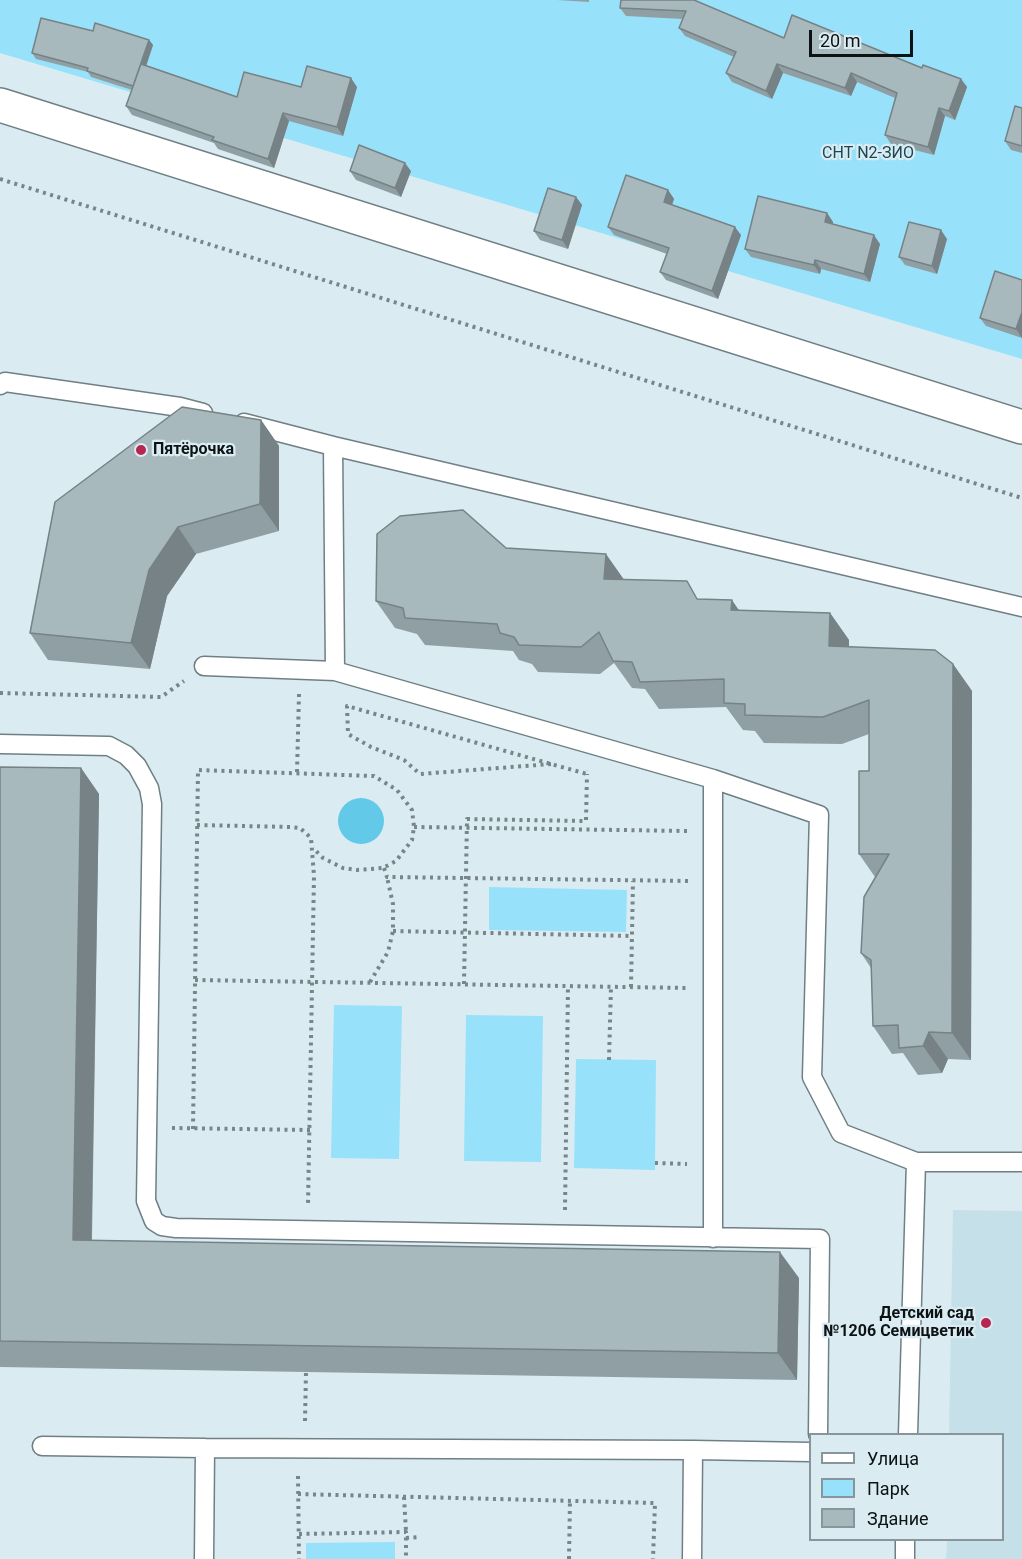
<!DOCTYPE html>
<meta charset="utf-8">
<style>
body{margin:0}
#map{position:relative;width:1022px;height:1559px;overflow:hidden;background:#daecf2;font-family:Roboto,sans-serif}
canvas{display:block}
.legend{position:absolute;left:809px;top:1433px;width:195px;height:108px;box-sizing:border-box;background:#daecf2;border:2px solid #88959a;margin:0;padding:8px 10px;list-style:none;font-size:18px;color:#0d1315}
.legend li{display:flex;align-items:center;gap:12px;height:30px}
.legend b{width:30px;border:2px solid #88959a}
.scale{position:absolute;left:809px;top:30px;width:104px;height:27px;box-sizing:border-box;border:3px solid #0d1315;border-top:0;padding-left:8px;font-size:18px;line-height:21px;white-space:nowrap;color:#0d1315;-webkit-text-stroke:4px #daecf2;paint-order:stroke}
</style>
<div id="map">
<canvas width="1022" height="1559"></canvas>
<ul class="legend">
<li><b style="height:8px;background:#fff"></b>Улица</li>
<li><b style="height:16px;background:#98e1fa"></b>Парк</li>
<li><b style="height:16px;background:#a8b9be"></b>Здание</li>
</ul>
<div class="scale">20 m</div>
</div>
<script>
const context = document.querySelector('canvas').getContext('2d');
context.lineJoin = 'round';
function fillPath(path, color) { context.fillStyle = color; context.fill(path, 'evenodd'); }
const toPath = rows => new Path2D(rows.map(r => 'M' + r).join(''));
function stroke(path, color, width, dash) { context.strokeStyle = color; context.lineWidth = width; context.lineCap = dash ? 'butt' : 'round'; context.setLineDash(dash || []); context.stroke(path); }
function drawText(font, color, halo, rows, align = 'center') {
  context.font = font + ' Roboto,sans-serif'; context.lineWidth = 4.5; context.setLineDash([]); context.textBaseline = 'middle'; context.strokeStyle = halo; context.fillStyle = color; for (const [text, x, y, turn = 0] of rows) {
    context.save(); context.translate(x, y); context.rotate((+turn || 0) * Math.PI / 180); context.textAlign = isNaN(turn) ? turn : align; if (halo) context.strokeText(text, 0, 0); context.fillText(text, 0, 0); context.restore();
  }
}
fillPath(toPath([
 [953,1210,1022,1211,1022,1559,946,1559,947,1540,1002,1540,1002,1434,949,1434]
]), '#c6e0e9');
fillPath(toPath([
 [0,0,1022,0,1022,359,0,53],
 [489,887,627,890,626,932,489,930],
 [334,1005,402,1006,399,1159,331,1158],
 [466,1015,543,1016,541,1162,464,1161],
 [576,1059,656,1060,655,1170,574,1168],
 [395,1542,395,1559,306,1559,306,1543]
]), '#98e1fa');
fillPath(toPath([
 '338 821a23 23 0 1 1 46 0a23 23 0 1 1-46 0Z'
]), '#63c9e9');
const service = toPath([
 [0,385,5,382,180,407,203,413],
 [244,423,333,446,335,671,713,779,713,1238],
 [333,446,1022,607],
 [204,666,335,671],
 [0,744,109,746,126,755,137,766,149,788,152,804,146,1201,154,1221,162,1226,176,1228,820,1239,818,1434],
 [713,779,819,815,812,1077,841,1133,916,1162],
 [908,1434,916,1162,1022,1162],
 [42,1446,205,1448],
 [693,1450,810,1452],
 [204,1559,205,1448,693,1450,692,1559],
 [905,1559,905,1540]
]);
const minor = toPath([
 [0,105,1022,427]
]);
stroke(service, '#6f7f84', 21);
stroke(minor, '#6f7f84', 36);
stroke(toPath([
 [0,179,1022,498],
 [0,693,161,697,184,681],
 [551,764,420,774,404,760,371,747,348,734,347,706,551,764,587,774,588,771],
 [297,772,299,694],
 [197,825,290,827,300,828,311,838,314,876,308,1205],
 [414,827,687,831],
 [384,868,387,877,688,881],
 [393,931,632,936],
 [195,980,686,988],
 [370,982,388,952,393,931,393,904,387,877],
 [464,984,467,819,586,821,587,774],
 [631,987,633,881],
 [609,1060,611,986],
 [172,1128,310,1130],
 [193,1129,198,770,374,776,397,790,412,810,414,827,412,840,396,861,383,868,357,870,343,868,323,858,313,848],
 [655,1163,687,1164],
 [565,1210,568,986],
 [305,1421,306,1372],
 [298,1476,299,1559],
 [298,1494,655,1503,653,1559],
 [404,1497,406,1532],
 [299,1534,406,1532,406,1559],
 [406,1538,419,1537],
 [569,1559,570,1500]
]), '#798589', 4, [3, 4.5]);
stroke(service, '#fff', 18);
stroke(minor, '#fff', 33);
fillPath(toPath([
 [557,0,589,0,589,2],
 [694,0,784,38,922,68,961,79,967,87,955,120,945,116,934,155,891,144,885,135,895,98,857,82,851,96,783,73,772,99,732,82,726,73,734,57,685,36,679,28,683,19,626,16,620,8],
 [93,31,149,40,153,45,146,65,237,97,301,87,357,87,343,136,289,121,274,168,218,149,214,143,132,115,126,106,132,90,91,77,88,72,36,59,32,53],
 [1022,108,1022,153,1011,150,1005,141],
 [350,171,411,171,401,197,356,180],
 [668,190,674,199,672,205,741,235,718,299,666,280,660,272,667,254,614,235,608,227],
 [576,197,582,205,568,249,540,240,534,231],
 [827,213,833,222,832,224,880,244,870,282,821,269,820,274,751,257,745,249],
 [947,239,937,274,905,265,899,257],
 [1022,280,1022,338,986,326,980,318],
 [261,420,279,446,279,531,196,554,167,596,150,669,48,660,30,633],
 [506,548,699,599,738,610,830,613,849,640,849,647,953,664,972,691,971,1060,948,1059,942,1073,918,1075,903,1053,892,1054,873,1026,871,968,861,953,875,877,859,854,869,771,869,734,842,744,764,743,755,731,743,730,726,707,659,709,645,689,632,688,614,663,600,674,538,672,532,664,519,660,513,651,425,645,417,634,395,628,376,601],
 [0,767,81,768,99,794,92,1240,799,1278,797,1380,0,1367]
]), '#909fa3');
fillPath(toPath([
 [149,40,153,45,138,91,134,86],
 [777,64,783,73,772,99,766,91],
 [851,73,857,82,851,96,845,88],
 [351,78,357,87,343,136,337,127],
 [961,79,967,87,955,120,949,111],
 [939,108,945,116,934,155,928,147],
 [283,113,289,121,274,168,268,159],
 [405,163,411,171,401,197,395,188],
 [668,190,674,199,670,210,664,202],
 [576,197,582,205,568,249,562,240],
 [827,213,833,222,831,230,825,222],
 [735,227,741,235,718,299,712,291],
 [941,230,947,239,937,274,932,266],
 [874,235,880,244,870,282,864,274],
 [815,260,821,269,820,274,814,265],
 [1022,312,1022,338,1016,329],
 [261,420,279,446,279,531,260,504],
 [178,527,196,554,167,596,150,669,131,643,149,570],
 [606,554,625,581,604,579],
 [732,600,751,628,731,610],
 [830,613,849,640,848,673,829,646],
 [953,664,972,691,971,1060,952,1033],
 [81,768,99,794,91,1267,73,1240],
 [929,1032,948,1059,942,1073,923,1046],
 [780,1252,799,1278,797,1380,778,1353]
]), '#768285');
const building = toPath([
 [621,0,694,0,784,38,792,15,922,68,923,65,961,79,949,111,939,108,928,147,885,135,897,93,851,73,845,88,777,64,766,91,726,73,736,52,679,28,686,11,620,8,621,0],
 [41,18,93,31,95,23,149,40,133,86,87,71,88,68,32,53,41,18],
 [141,64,237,97,244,72,301,87,307,66,351,78,337,127,283,113,268,159,212,140,214,137,126,106,141,64],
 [1015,106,1022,108,1022,146,1005,141,1015,106],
 [359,145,405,163,395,188,350,171,359,145],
 [626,175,668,190,664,202,735,227,712,291,660,272,669,248,608,227,626,175],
 [548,188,576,197,562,240,534,231,548,188],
 [758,196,827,213,825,222,874,235,864,274,815,260,814,265,745,249,758,196],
 [909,222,941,230,932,266,899,257,909,222],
 [995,271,1022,280,1022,312,1016,329,980,318,995,271],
 [182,407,261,420,260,504,178,527,149,570,131,643,30,633,55,502,182,407],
 [463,510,506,548,606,554,604,579,687,581,697,599,732,600,731,610,830,613,829,646,935,650,953,664,952,1033,929,1032,923,1046,899,1048,898,1025,873,1026,871,960,861,953,864,897,889,854,859,854,859,771,869,771,869,700,823,717,745,715,745,704,724,703,724,679,640,682,632,662,613,661,599,632,581,647,519,645,514,637,500,633,497,624,405,618,403,608,376,601,377,534,400,516,463,510],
 [0,767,81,768,73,1240,780,1252,778,1353,0,1341,0,767]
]);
fillPath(building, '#a8b9be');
stroke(building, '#768285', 1.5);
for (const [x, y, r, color] of [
 [141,450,6,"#b7264e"],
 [986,1323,6,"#b7264e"]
]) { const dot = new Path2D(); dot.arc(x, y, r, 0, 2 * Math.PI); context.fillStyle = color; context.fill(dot); stroke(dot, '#daecf2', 2); }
drawText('16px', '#1a4755', '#daecf2', [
 ["СНТ N2-ЗИО",868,154]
]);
drawText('bold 16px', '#0d1315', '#daecf2', [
 ["Пятёрочка",153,450],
 ["Детский сад",974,1314,"right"],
 ["№1206 Семицветик",974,1332,"right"]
], 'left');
</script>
